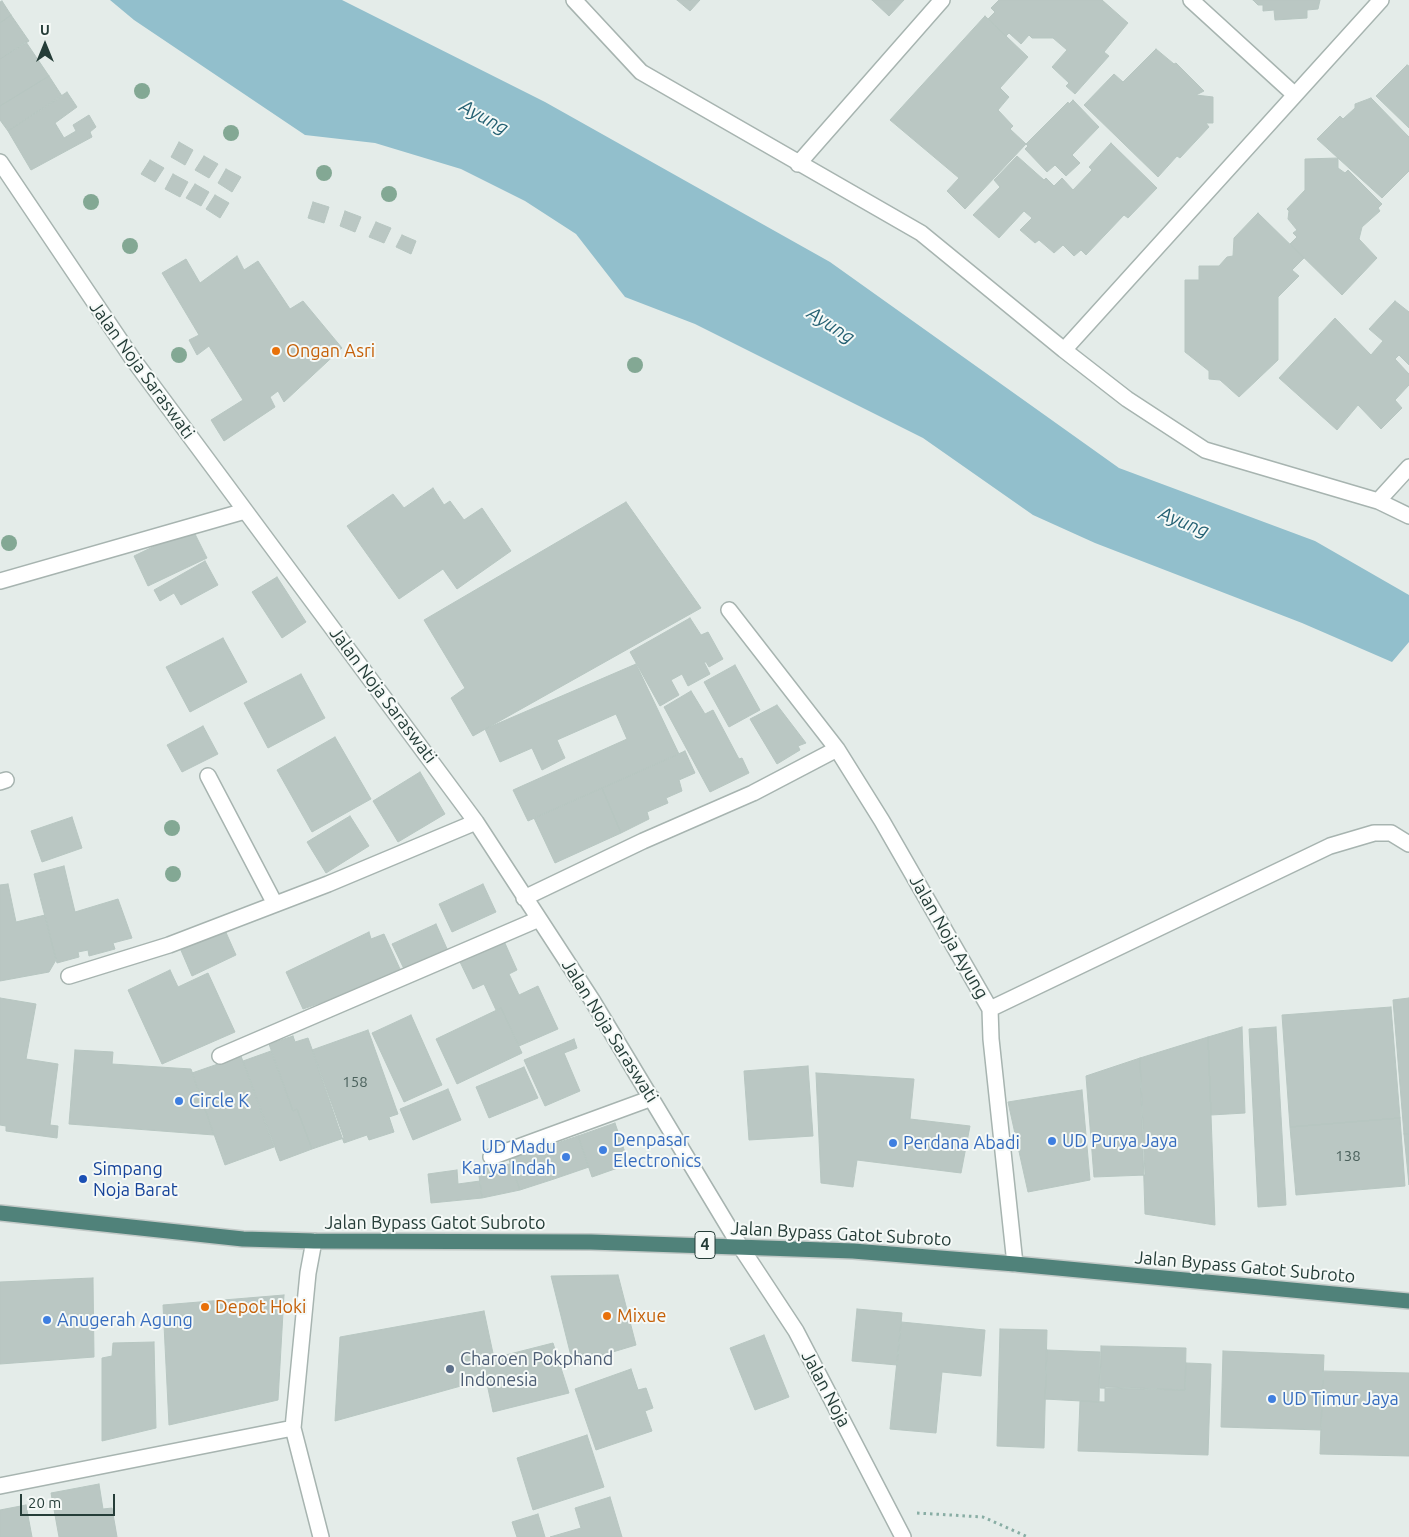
<!DOCTYPE html>
<style>
body{margin:0}
#map{position:relative;width:1409px;height:1537px;overflow:hidden;background:#e4ece9;font-family:Ubuntu,sans-serif}
canvas{display:block}
.north{position:absolute;left:20px;top:20px;width:50px;height:50px;-webkit-text-stroke:4px #f5f9f7;paint-order:stroke;rotate:0deg;font-size:14px;font-weight:700;line-height:20px;text-align:center;color:#253d38}
.north::after{content:'';display:block;margin:auto;width:18px;height:22px;background:#253d38;clip-path:polygon(50% 0,100% 100%,50% 72%,0 100%)}
.scale{position:absolute;left:20px;top:1494px;width:95px;height:22px;box-sizing:border-box;border:2px solid #253d38;border-top:0;padding-left:6px;font-size:15px;line-height:18px;white-space:nowrap;color:#253d38;-webkit-text-stroke:4px #f5f9f7;paint-order:stroke}
</style>
<div id="map">
<canvas width="1409" height="1537"></canvas>
<div class="north">U</div>
<div class="scale">20 m</div>
</div>
<script>
const context = document.querySelector('canvas').getContext('2d');
context.lineJoin = 'round';
function fillPath(path, color) { context.fillStyle = color; context.fill(path, 'evenodd'); }
const toPath = rows => new Path2D(rows.map(r => 'M' + r).join(''));
function stroke(path, color, width, dash) { context.strokeStyle = color; context.lineWidth = width; context.lineCap = dash ? 'butt' : 'round'; context.setLineDash(dash || []); context.stroke(path); }
function drawText(font, color, halo, rows, align = 'center') {
  context.font = font + ' Ubuntu,sans-serif'; context.lineWidth = 4; context.setLineDash([]); context.textBaseline = 'middle'; context.strokeStyle = halo; context.fillStyle = color; for (const [text, x, y, turn = 0] of rows) {
    context.save(); context.translate(x, y); context.rotate((+turn || 0) * Math.PI / 180); context.textAlign = isNaN(turn) ? turn : align; if (halo) context.strokeText(text, 0, 0); context.fillText(text, 0, 0); context.restore();
  }
}
fillPath(toPath([
 [110,0,342,0,545,102,830,262,1119,468,1315,541,1409,595,1409,642,1392,662,1302,623,1095,543,1033,515,923,438,695,324,625,297,576,234,525,201,461,169,375,143,305,135,134,20]
]), '#92bfcc');
const building = toPath([
 [677,0,700,0,690,11,677,0],
 [872,0,904,0,889,16,872,0],
 [999,0,1102,0,1128,23,1104,52,1109,56,1075,94,1066,86,1069,83,1052,67,1067,50,1053,38,1032,38,1029,35,1021,44,1009,33,1006,36,988,19,995,12,991,8,999,0],
 [1253,0,1320,0,1318,9,1307,10,1307,18,1275,20,1274,10,1263,11,1263,5,1258,5,1253,0],
 [2,1,11,15,0,23,0,2,2,1],
 [11,15,29,41,0,59,0,23,11,15],
 [985,16,1028,57,1000,88,1009,97,998,110,1013,126,1010,129,1026,144,965,209,947,191,959,178,890,120,985,16],
 [26,42,49,76,0,106,0,59,26,42],
 [1156,49,1174,64,1176,63,1204,91,1196,95,1213,97,1213,123,1206,123,1209,127,1180,158,1177,156,1158,177,1084,105,1114,74,1123,82,1156,49],
 [1407,65,1409,66,1409,128,1376,96,1407,65],
 [49,76,62,96,8,131,0,120,0,106,49,76],
 [67,92,77,107,55,123,64,138,76,131,73,125,89,115,96,127,90,132,92,137,31,170,8,131,67,92],
 [1371,98,1409,137,1409,171,1382,198,1317,139,1340,116,1343,119,1355,108,1355,104,1371,98],
 [1073,100,1099,127,1072,155,1080,163,1066,176,1055,165,1047,172,1025,149,1028,146,1026,144,1068,102,1069,104,1073,100],
 [179,142,193,150,185,165,171,157,179,142],
 [1111,143,1157,188,1128,218,1124,215,1086,255,1081,250,1074,256,1063,245,1054,253,1039,240,1035,243,1020,230,1032,218,1024,211,999,238,973,215,1000,187,994,180,1017,156,1044,180,1046,178,1054,186,1062,178,1073,190,1092,170,1089,167,1111,143],
 [204,156,218,164,209,178,195,170,204,156],
 [1338,158,1338,168,1345,173,1348,170,1382,204,1378,208,1380,211,1362,227,1359,239,1377,258,1342,295,1290,244,1297,237,1293,233,1297,230,1288,219,1289,211,1287,209,1305,190,1305,159,1338,158],
 [150,160,164,168,155,182,141,174,150,160],
 [226,169,241,177,232,192,218,183,226,169],
 [173,174,188,182,180,197,165,189,173,174],
 [195,184,209,192,201,206,186,198,195,184],
 [215,195,229,203,220,218,206,209,215,195],
 [313,202,329,207,324,223,308,218,313,202],
 [345,211,361,217,355,232,340,226,345,211],
 [1258,213,1304,258,1292,270,1299,276,1278,297,1278,360,1239,397,1220,380,1209,379,1209,371,1185,352,1185,280,1199,280,1199,266,1219,266,1227,257,1233,256,1234,238,1258,213],
 [376,222,391,228,384,243,369,237,376,222],
 [402,235,416,241,411,254,396,247,402,235],
 [237,256,244,270,258,261,290,309,303,301,342,348,284,402,278,391,270,397,275,407,224,441,211,420,243,400,209,346,197,355,189,340,199,335,162,273,186,259,200,283,237,256],
 [1395,301,1409,312,1409,365,1399,355,1395,359,1409,374,1409,385,1395,400,1402,408,1381,429,1358,405,1337,430,1279,378,1335,318,1371,355,1383,341,1369,329,1395,301],
 [433,488,444,505,450,501,464,520,482,508,511,551,457,589,443,569,399,599,347,526,393,494,404,508,433,488],
 [626,502,701,608,473,736,451,698,465,688,424,620,626,502],
 [192,528,207,558,148,586,134,556,192,528],
 [205,561,218,585,181,605,174,593,160,601,154,590,205,561],
 [277,577,306,622,282,638,252,592,277,577],
 [690,618,701,635,708,632,723,659,709,667,706,662,704,662,710,674,688,686,682,674,671,680,679,695,660,706,630,652,690,618],
 [223,638,247,682,190,712,166,667,223,638],
 [636,664,679,754,528,821,513,790,627,739,616,714,557,740,565,758,542,770,532,748,500,762,485,729,636,664],
 [735,665,760,710,729,727,704,682,735,665],
 [301,674,325,718,268,748,244,703,301,674],
 [691,691,705,714,713,710,739,759,742,758,749,773,710,792,664,707,691,691],
 [777,705,806,743,798,746,800,750,777,764,750,719,777,705],
 [203,726,218,754,182,772,167,745,203,726],
 [335,737,371,799,312,832,277,770,335,737],
 [685,751,695,773,679,780,682,791,666,798,668,803,647,812,649,819,621,833,602,788,685,751],
 [420,772,445,814,398,842,373,801,420,772],
 [602,788,621,833,555,863,534,818,602,788],
 [350,816,369,846,326,873,307,842,350,816],
 [72,817,82,848,42,862,31,831,72,817],
 [64,866,75,912,118,899,132,938,113,943,115,949,89,956,88,950,78,952,79,957,57,963,34,874,64,866],
 [8,884,16,922,45,915,56,960,49,972,0,981,0,885,8,884],
 [483,884,496,912,452,932,439,904,483,884],
 [436,924,448,951,405,971,392,944,436,924],
 [224,928,236,955,192,976,180,948,224,928],
 [369,932,371,939,384,934,400,969,361,989,303,1009,286,972,369,932],
 [504,941,517,970,509,974,519,995,538,986,558,1029,519,1046,501,1008,496,1010,484,984,473,989,460,962,504,941],
 [170,970,178,987,208,973,235,1032,162,1064,128,990,170,970],
 [0,998,36,1004,26,1059,58,1064,50,1125,58,1126,57,1138,6,1131,6,1126,0,1125,0,998],
 [1409,998,1409,1134,1404,1134,1393,1000,1409,998],
 [1391,1007,1400,1118,1290,1127,1282,1015,1391,1007],
 [501,1008,522,1053,457,1084,436,1039,501,1008],
 [411,1015,442,1085,404,1102,372,1033,411,1015],
 [1242,1027,1245,1113,1211,1115,1208,1037,1242,1027],
 [1276,1027,1286,1205,1258,1207,1249,1029,1276,1027],
 [368,1030,398,1114,389,1117,394,1132,369,1140,367,1135,344,1143,312,1050,368,1030],
 [293,1036,295,1042,308,1038,344,1138,312,1149,297,1109,293,1111,269,1044,293,1036],
 [1208,1037,1211,1115,1215,1225,1145,1214,1140,1058,1208,1037],
 [574,1039,577,1048,564,1053,580,1091,545,1106,524,1060,574,1039],
 [75,1050,113,1052,112,1064,191,1069,214,1135,69,1124,75,1050],
 [271,1051,293,1111,297,1109,312,1149,280,1161,243,1061,271,1051],
 [241,1056,274,1147,225,1165,192,1073,241,1056],
 [1140,1058,1145,1175,1094,1177,1086,1076,1140,1058],
 [808,1066,813,1136,749,1140,744,1071,808,1066],
 [524,1067,538,1098,489,1118,476,1087,524,1067],
 [816,1073,914,1079,910,1119,970,1126,961,1173,857,1160,853,1187,821,1183,816,1073],
 [448,1089,461,1120,413,1140,400,1109,448,1089],
 [1082,1090,1090,1180,1028,1192,1008,1102,1082,1090],
 [1400,1118,1405,1186,1296,1195,1290,1127,1400,1118],
 [615,1123,629,1164,592,1177,578,1136,615,1123],
 [1404,1134,1409,1134,1409,1185,1404,1134],
 [578,1136,589,1167,554,1179,542,1148,578,1136],
 [542,1148,554,1179,520,1190,509,1160,542,1148],
 [510,1164,520,1190,482,1198,478,1169,510,1164],
 [457,1170,458,1184,480,1181,482,1198,431,1203,428,1174,457,1170],
 [618,1275,636,1345,573,1364,551,1276,618,1275],
 [93,1278,94,1357,0,1364,0,1282,93,1278],
 [284,1295,278,1400,169,1425,163,1305,284,1295],
 [857,1309,902,1313,897,1365,852,1361,857,1309],
 [484,1311,494,1358,553,1343,569,1393,493,1412,486,1379,335,1421,340,1337,484,1311],
 [901,1322,985,1330,981,1376,942,1372,936,1433,890,1429,901,1322],
 [1000,1329,1047,1330,1044,1448,997,1446,1000,1329],
 [764,1335,789,1397,755,1410,730,1348,764,1335],
 [154,1342,156,1428,102,1441,102,1358,112,1356,113,1343,154,1342],
 [1101,1346,1186,1348,1185,1390,1100,1388,1101,1346],
 [1047,1350,1100,1352,1099,1402,1045,1399,1047,1350],
 [1223,1351,1324,1355,1321,1430,1221,1427,1223,1351],
 [1186,1363,1211,1364,1208,1455,1078,1451,1080,1401,1105,1402,1105,1387,1185,1390,1186,1363],
 [631,1369,638,1390,646,1388,653,1408,645,1411,652,1431,596,1450,575,1389,631,1369],
 [1323,1371,1409,1373,1409,1456,1320,1454,1323,1371],
 [587,1435,604,1487,533,1510,517,1458,587,1435],
 [99,1484,103,1509,112,1508,117,1537,59,1537,51,1493,99,1484],
 [610,1497,622,1537,550,1537,581,1528,575,1508,610,1497],
 [26,1505,32,1537,0,1537,0,1510,26,1505],
 [538,1514,545,1537,517,1537,512,1522,538,1514]
]);
fillPath(building, '#bac7c3');
stroke(building, '#b7c6c1', 1);
const minor = toPath([
 [574,0,641,72,921,233,1064,350,1127,399,1205,450,1378,501,1409,516],
 [1191,0,1295,95],
 [0,162,132,358,476,822,592,1000,740,1246,796,1331,903,1537],
 [798,164,942,0],
 [1064,350,1381,0],
 [1378,501,1409,467],
 [0,581,245,511],
 [729,610,837,749,882,821,990,1009,991,1039,1015,1264],
 [208,776,275,904],
 [0,782,6,780],
 [524,898,643,841,753,793,837,749],
 [69,976,169,945,328,884,476,822],
 [990,1009,1330,846,1374,833,1391,833,1409,844],
 [220,1056,539,919],
 [491,1157,652,1098],
 [314,1241,308,1273,293,1428,321,1537],
 [0,1486,293,1428]
]);
const trunk = toPath([
 [0,1213,243,1239,314,1241,591,1242,853,1251,1015,1264,1409,1301]
]);
stroke(minor, '#a7b4b0', 18);
stroke(trunk, '#c2c9c7', 18);
stroke(toPath([
 [917,1513,983,1517,1028,1537]
]), '#88ada4', 3, [2.5, 4]);
stroke(minor, '#fff', 15);
stroke(trunk, '#50827a', 15);
context.fillStyle = '#83a894';
for (const [x, y] of [
 [142,91],
 [231,133],
 [324,173],
 [389,194],
 [91,202],
 [130,246],
 [179,355],
 [635,365],
 [9,543],
 [172,828],
 [173,874]
]) { context.beginPath(); context.arc(x, y, 8, 0, 2 * Math.PI); context.fill(); }
for (const [x, y, r, color] of [
 [276,351,5,"#e8710a"],
 [179,1101,5,"#3f7fe0"],
 [1052,1141,5,"#3f7fe0"],
 [893,1143,5,"#3f7fe0"],
 [603,1150,5,"#3f7fe0"],
 [566,1157,5,"#3f7fe0"],
 [83,1179,5,"#1a4fb4"],
 [205,1307,5,"#e8710a"],
 [607,1316,5,"#e8710a"],
 [47,1320,5,"#3f7fe0"],
 [450,1369,5,"#5c6f8a"],
 [1272,1399,5,"#3f7fe0"]
]) { const dot = new Path2D(); dot.arc(x, y, r, 0, 2 * Math.PI); context.fillStyle = color; context.fill(dot); stroke(dot, '#f5f9f7', 2); }
drawText('15px', '#4a605b', null, [
 ["158",355,1082],
 ["138",1348,1156]
]);
for (const [x, y, w] of [
 [705,1245,20]
]) { const box = new Path2D(); box.roundRect(x - w / 2, y - 13.5, w, 27, 4); context.fillStyle = '#f5f9f7'; context.fill(box); stroke(box, '#253d38', 1); }
drawText('bold 16px', '#253d38', null, [
 ["4",705,1245]
]);
drawText('18px', '#c56008', '#f5f9f7', [
 ["Ongan Asri",286,351],
 ["Depot Hoki",215,1307],
 ["Mixue",617,1316]
], 'left');
drawText('18px', '#253d38', '#f5f9f7', [
 ["Jalan Noja Saraswati",142,370,54],
 ["Jalan Noja Saraswati",383,695,53],
 ["Jalan Noja Ayung",949,937,60],
 ["Jalan Noja Saraswati",610,1031,58],
 ["Jalan Bypass Gatot Subroto",435,1223],
 ["Jalan Bypass Gatot Subroto",841,1234,3],
 ["Jalan Bypass Gatot Subroto",1245,1267,5],
 ["Jalan Noja",826,1389,62]
]);
drawText('18px', '#366cbe', '#f5f9f7', [
 ["Circle K",189,1101],
 ["Denpasar",613,1140],
 ["Electronics",613,1161],
 ["UD Purya Jaya",1062,1141],
 ["Perdana Abadi",903,1143],
 ["UD Madu",556,1147,"right"],
 ["Karya Indah",556,1168,"right"],
 ["Anugerah Agung",57,1320],
 ["UD Timur Jaya",1282,1399]
], 'left');
drawText('18px', '#164399', '#f5f9f7', [
 ["Simpang",93,1169],
 ["Noja Barat",93,1190]
], 'left');
drawText('18px', '#4e5e75', '#f5f9f7', [
 ["Charoen Pokphand",460,1359],
 ["Indonesia",460,1380]
], 'left');
drawText('italic 19px', '#256173', '#f5f9f7', [
 ["Ayung",484,117,29],
 ["Ayung",831,325,33],
 ["Ayung",1184,522,22]
]);
</script>
